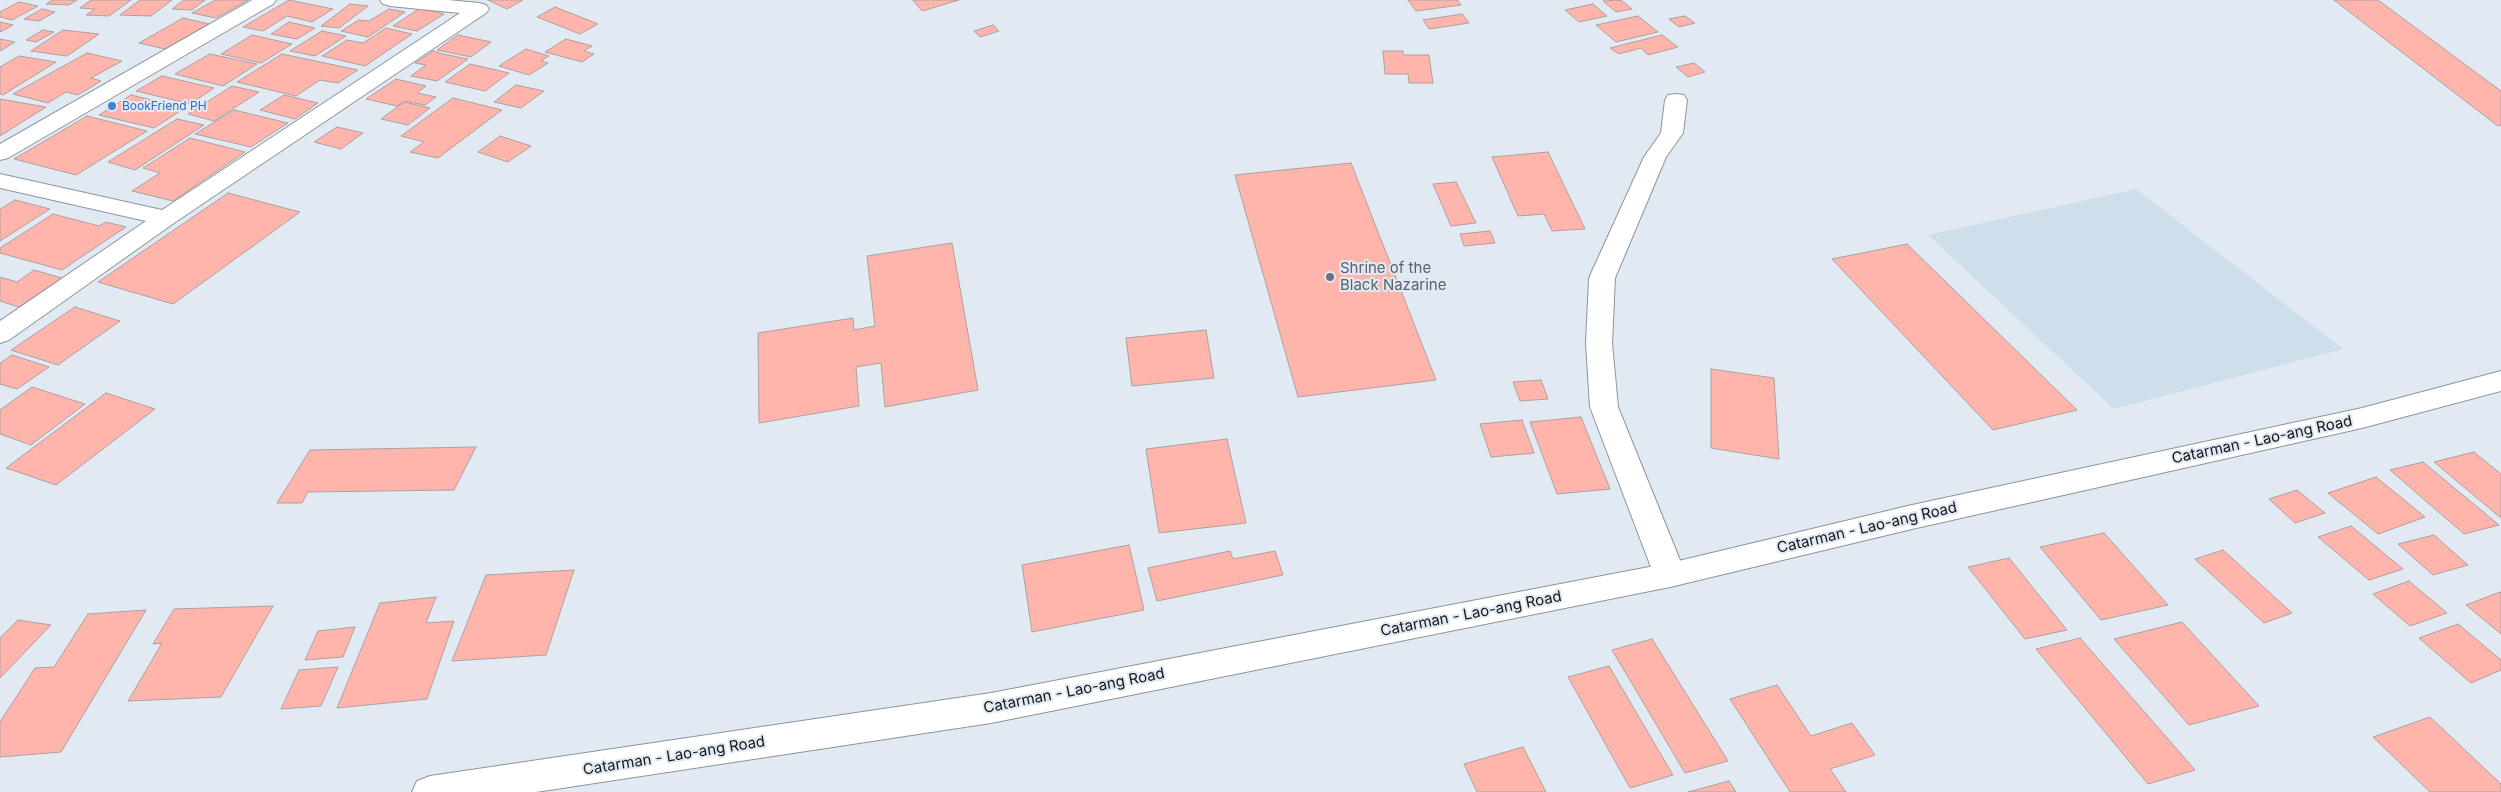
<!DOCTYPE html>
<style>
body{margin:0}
canvas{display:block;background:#e1eaf2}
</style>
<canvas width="2501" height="792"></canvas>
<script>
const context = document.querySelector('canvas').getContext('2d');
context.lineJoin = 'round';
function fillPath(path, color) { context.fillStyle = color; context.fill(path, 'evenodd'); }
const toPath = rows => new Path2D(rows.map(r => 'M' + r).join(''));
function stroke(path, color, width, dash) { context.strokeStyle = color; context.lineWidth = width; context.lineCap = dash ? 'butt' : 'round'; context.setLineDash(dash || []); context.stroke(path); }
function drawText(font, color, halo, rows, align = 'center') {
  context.font = font + ' Inter,sans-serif'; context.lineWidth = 4; context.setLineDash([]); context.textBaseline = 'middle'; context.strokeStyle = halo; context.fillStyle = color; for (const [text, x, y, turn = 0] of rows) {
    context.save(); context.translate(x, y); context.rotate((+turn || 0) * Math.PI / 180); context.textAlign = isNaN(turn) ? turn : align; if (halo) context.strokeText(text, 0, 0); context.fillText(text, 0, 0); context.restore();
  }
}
fillPath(toPath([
 [2136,189,2343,349,2114,409,1928,235]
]), '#cedeeb');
const building = toPath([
 [52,0,77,0,69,5,46,4,52,0],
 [91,0,131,0,109,16,86,15,95,9,80,8,91,0],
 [140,0,172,0,151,16,120,15,140,0],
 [184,0,205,0,192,10,172,9,184,0],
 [215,0,248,0,216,18,192,13,215,0],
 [289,0,333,9,312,22,287,16,263,31,243,27,289,0],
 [488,0,523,0,507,9,488,0],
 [913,0,959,0,922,11,913,0],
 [1408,0,1457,0,1461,5,1416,11,1408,0],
 [1621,0,1632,9,1616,12,1603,1,1621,0],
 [2334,0,2378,0,2501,91,2501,125,2498,126,2334,0],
 [19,2,38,6,12,20,0,17,0,12,19,2],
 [350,4,368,6,339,28,321,26,350,4],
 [1593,4,1607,16,1579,22,1565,10,1593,4],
 [555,7,598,24,580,34,537,17,555,7],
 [420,8,444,14,417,31,393,26,420,8],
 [42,9,55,12,39,21,24,19,42,9],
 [389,9,405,12,368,37,341,31,359,20,369,21,389,9],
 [1462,14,1469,23,1429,29,1423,20,1462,14],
 [1638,16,1658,32,1616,42,1596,25,1638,16],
 [1685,16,1695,23,1679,27,1669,19,1685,16],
 [183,18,209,24,165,49,139,43,183,18],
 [0,22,13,25,0,32,0,22],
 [289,22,315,28,297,39,271,34,289,22],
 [993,25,999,31,980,37,974,31,993,25],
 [386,28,412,34,365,66,322,56,347,40,363,43,386,28],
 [43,30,54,32,36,42,26,40,43,30],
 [63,30,99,34,67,56,31,51,63,30],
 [322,31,346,36,315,56,290,51,322,31],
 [252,35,292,44,261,63,221,54,252,35],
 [458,35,491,42,471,57,437,50,458,35],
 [1662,35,1678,47,1648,55,1641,48,1619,54,1610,48,1662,35],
 [0,39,15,42,0,51,0,39],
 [566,39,592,46,584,51,594,54,582,62,545,52,566,39],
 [526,49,549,56,541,61,548,63,529,75,499,66,526,49],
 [433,51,443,54,468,59,437,81,411,76,426,65,415,63,433,51],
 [1383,51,1403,51,1403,55,1429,55,1433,83,1409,83,1408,74,1385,74,1383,51],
 [87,53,122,61,91,78,101,81,78,95,66,92,48,103,13,94,87,53],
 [210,54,257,64,223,86,175,74,210,54],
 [282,54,358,70,338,83,320,80,296,96,237,82,282,54],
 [19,56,56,62,3,95,0,94,0,67,19,56],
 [1694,63,1705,72,1688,77,1676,67,1694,63],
 [470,64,509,73,485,91,445,82,470,64],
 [162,76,214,88,190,104,136,91,162,76],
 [396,79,426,86,417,93,436,97,425,105,405,101,397,106,366,99,396,79],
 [516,85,544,91,521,108,494,102,516,85],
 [232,86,259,92,214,121,188,114,232,86],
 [131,95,185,108,154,128,99,115,131,95],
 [284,95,318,103,295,119,260,110,284,95],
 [453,98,502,110,438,158,410,152,424,142,401,136,453,98],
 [0,99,46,107,0,136,0,99],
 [404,102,430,108,408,125,381,119,404,102],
 [234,110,288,123,251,147,195,134,234,110],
 [87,116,147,131,76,175,14,159,87,116],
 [177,119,204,125,135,170,108,162,177,119],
 [337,127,363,133,341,149,314,142,337,127],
 [500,136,531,146,508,162,478,152,500,136],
 [190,138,245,152,173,201,132,191,160,173,143,168,190,138],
 [1548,152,1585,229,1552,231,1544,214,1518,216,1492,157,1548,152],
 [1351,163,1436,380,1298,397,1235,175,1351,163],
 [1456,182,1476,223,1451,226,1433,184,1456,182],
 [228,193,300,212,173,304,98,282,228,193],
 [15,200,50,209,0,241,0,209,15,200],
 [53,214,99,226,106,222,126,227,62,270,0,253,0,248,53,214],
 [1490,231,1495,243,1464,246,1460,234,1490,231],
 [952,243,978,390,885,407,881,363,856,367,859,406,759,423,758,333,853,318,854,330,875,326,867,256,952,243],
 [1907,244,2077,410,1993,430,1832,259,1907,244],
 [34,270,62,278,19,307,0,301,0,277,17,282,34,270],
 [75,307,120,321,58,365,11,350,75,307],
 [1206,330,1214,378,1132,386,1126,338,1206,330],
 [12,355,49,367,17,389,0,384,0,363,12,355],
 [1711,369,1774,378,1779,459,1711,448,1711,369],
 [1541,380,1548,399,1520,401,1513,382,1541,380],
 [32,387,85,404,31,445,0,434,0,410,32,387],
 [106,393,155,409,56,485,6,468,106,393],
 [1581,417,1610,489,1557,494,1530,422,1581,417],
 [1522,420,1534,453,1491,457,1480,424,1522,420],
 [1227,439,1246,523,1159,533,1146,449,1227,439],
 [476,447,454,490,308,492,302,503,277,503,310,450,476,447],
 [2474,452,2501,474,2501,518,2434,462,2474,452],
 [2423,462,2499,525,2464,534,2390,470,2423,462],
 [2376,477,2425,517,2378,534,2328,493,2376,477],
 [2297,490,2325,513,2295,523,2269,499,2297,490],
 [2351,526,2403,569,2369,580,2318,537,2351,526],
 [2104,533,2168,605,2101,620,2040,547,2104,533],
 [2434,535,2468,565,2433,575,2398,544,2434,535],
 [1129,545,1144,610,1032,632,1022,565,1129,545],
 [2223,550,2292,613,2264,623,2195,559,2223,550],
 [1230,551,1233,559,1275,551,1283,575,1157,601,1148,568,1230,551],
 [2009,558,2067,630,2025,639,1968,567,2009,558],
 [574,570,546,655,452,661,486,575,574,570],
 [2409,581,2447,613,2410,626,2373,594,2409,581],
 [2500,592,2501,593,2501,634,2466,605,2500,592],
 [436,597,426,623,454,621,427,699,337,708,380,603,436,597],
 [273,606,221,697,128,701,162,643,153,644,174,609,273,606],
 [146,610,61,752,0,757,0,722,35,668,54,667,88,614,146,610],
 [18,620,51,625,0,678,0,638,18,620],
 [2182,622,2259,706,2189,725,2114,639,2182,622],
 [2458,624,2501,660,2501,670,2471,683,2419,638,2458,624],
 [355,627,343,657,305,660,318,631,355,627],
 [2080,638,2195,770,2148,784,2036,649,2080,638],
 [1652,639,1728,761,1685,773,1612,650,1652,639],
 [1609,666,1673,775,1630,788,1568,677,1609,666],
 [338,667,321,706,281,709,299,670,338,667],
 [1777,685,1811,736,1852,723,1875,755,1830,769,1846,792,1790,792,1730,699,1777,685],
 [2430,717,2501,784,2501,792,2430,792,2373,737,2430,717],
 [1523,747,1546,792,1477,792,1464,764,1523,747],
 [1729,781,1736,792,1688,792,1729,781]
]);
fillPath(building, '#ffb4ac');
stroke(building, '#ada09f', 1);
const minor = toPath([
 [252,0,276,0,273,4,8,158,0,160,0,144,252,0],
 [380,0,448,0,479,3,486,5,489,9,486,13,174,223,9,340,0,343,0,321,146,221,0,188,0,174,162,210,460,13,390,6,383,4,380,0],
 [1676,94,1684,95,1687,100,1683,133,1666,157,1615,278,1612,343,1618,407,1686,575,1681,584,1670,587,1659,584,1654,575,1590,407,1586,343,1589,278,1644,157,1661,133,1665,100,1668,95,1676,94]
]);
const major = toPath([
 [2501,371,2501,391,2362,428,1912,529,1670,587,991,723,536,792,412,792,417,781,430,776,991,693,1670,563,1912,505,2362,408,2501,371]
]);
stroke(minor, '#8c959c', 2);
stroke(major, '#8c959c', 2);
fillPath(minor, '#fff');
fillPath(major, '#fff');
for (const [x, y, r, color] of [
 [112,106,5,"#3f7fe0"],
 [1330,277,5,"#6b7280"]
]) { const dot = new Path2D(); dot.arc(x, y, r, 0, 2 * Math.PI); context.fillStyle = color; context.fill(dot); stroke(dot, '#e1eaf2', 2); }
drawText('12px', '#366cbe', '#e1eaf2', [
 ["BookFriend PH",122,106]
], 'left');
drawText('15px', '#5b616d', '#e1eaf2', [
 ["Shrine of the",1340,268],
 ["Black Nazarine",1340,285]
], 'left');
drawText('15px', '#14171a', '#e1eaf2', [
 ["Catarman - Lao-ang Road",2262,440,-12],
 ["Catarman - Lao-ang Road",1867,528,-13],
 ["Catarman - Lao-ang Road",1471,614,-11],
 ["Catarman - Lao-ang Road",1074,691,-11],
 ["Catarman - Lao-ang Road",674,756,-9]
]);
</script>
